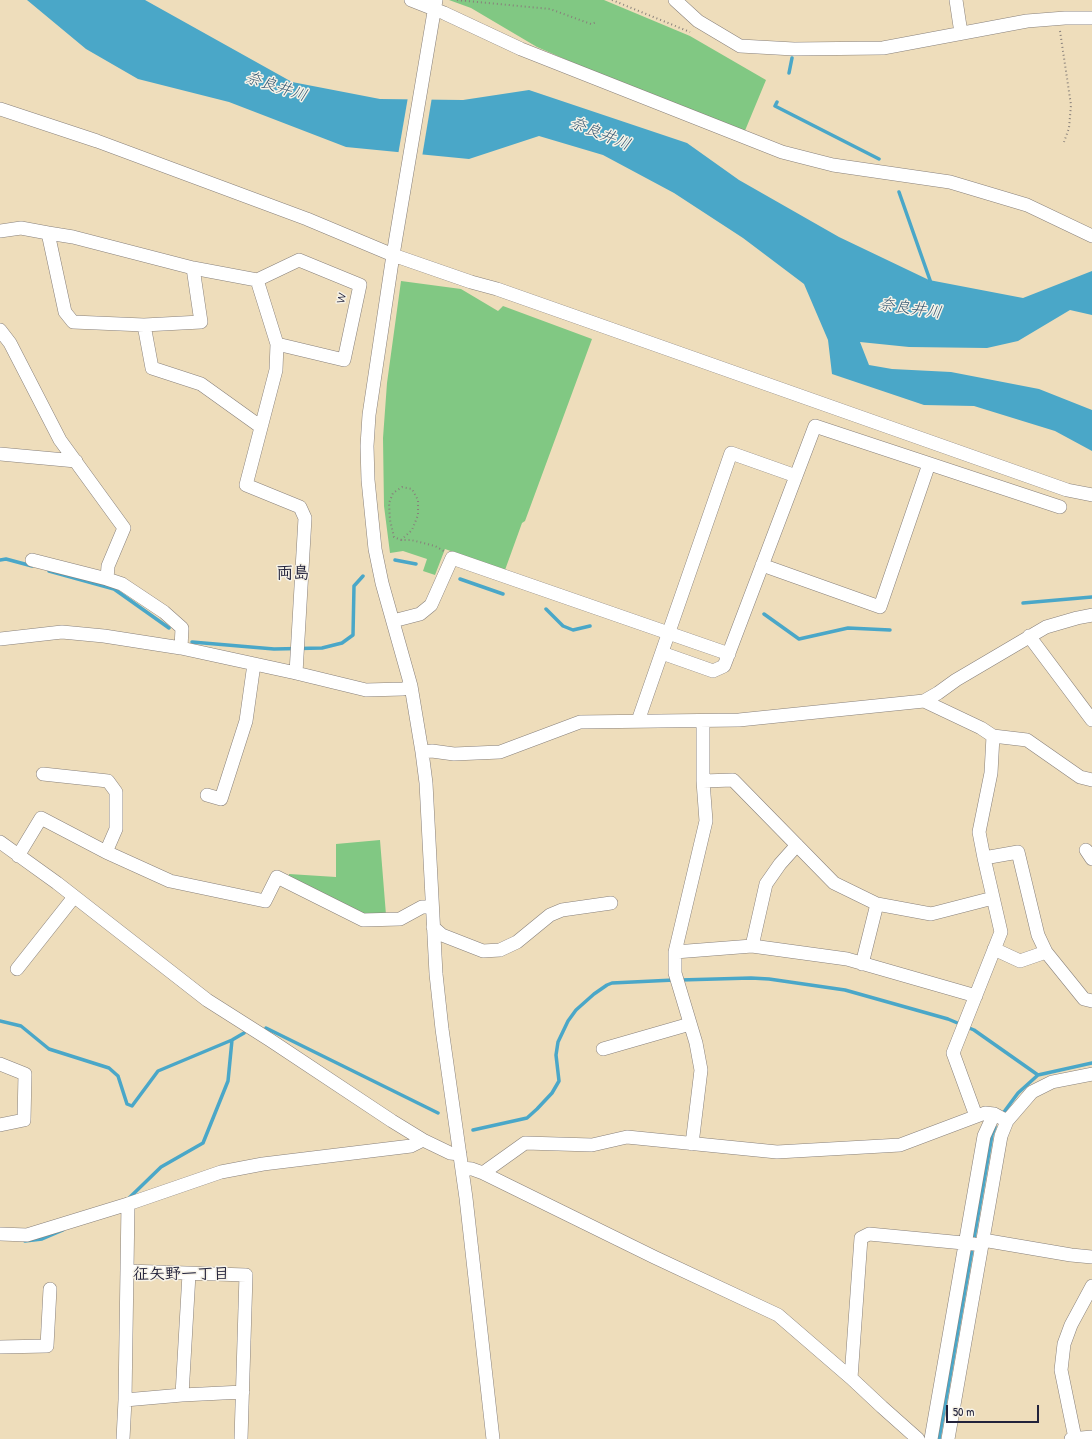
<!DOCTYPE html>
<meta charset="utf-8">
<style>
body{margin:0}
#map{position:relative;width:1092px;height:1439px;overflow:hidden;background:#edb;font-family:"Patrick Hand",sans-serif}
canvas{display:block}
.scale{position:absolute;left:946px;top:1405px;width:93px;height:18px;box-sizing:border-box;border:2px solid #22223b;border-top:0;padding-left:5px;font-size:12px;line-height:14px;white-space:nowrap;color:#22223b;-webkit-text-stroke:3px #f7f3e8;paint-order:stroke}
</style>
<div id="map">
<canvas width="1092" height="1439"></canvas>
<div class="scale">50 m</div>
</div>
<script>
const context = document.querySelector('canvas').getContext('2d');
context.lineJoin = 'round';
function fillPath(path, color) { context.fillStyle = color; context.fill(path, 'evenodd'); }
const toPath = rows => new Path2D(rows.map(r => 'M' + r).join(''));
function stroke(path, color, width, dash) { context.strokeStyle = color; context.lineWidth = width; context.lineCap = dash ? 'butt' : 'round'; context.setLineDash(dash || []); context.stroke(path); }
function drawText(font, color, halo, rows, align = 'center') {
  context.font = font + ' "Patrick Hand","Klee One",sans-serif'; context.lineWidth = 3; context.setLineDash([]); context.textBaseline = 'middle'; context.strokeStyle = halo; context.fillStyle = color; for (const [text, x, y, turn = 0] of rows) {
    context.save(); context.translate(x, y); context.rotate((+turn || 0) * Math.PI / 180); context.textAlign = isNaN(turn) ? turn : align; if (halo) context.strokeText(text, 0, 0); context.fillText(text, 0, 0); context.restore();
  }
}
fillPath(toPath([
 [449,0,604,0,690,36,766,80,744,133,613,80,537,47,471,8],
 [401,281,461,289,498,311,503,306,592,339,525,521,522,523,505,570,445,549,435,575,423,571,427,559,403,551,390,553,384,506,383,438,387,383],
 [380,840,386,915,363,915,289,878,289,874,336,877,336,844]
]), '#81c883');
fillPath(toPath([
 [27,0,145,0,292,82,380,99,463,100,529,90,687,143,739,180,839,237,929,280,1023,298,1092,271,1092,315,1070,310,1018,341,987,348,909,347,860,342,869,365,892,369,951,372,1039,389,1092,410,1092,451,1055,431,974,406,924,405,832,374,828,340,804,284,743,238,674,193,603,155,539,136,469,159,346,147,229,102,138,79,86,49]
]), '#4aa7c8');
fillPath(toPath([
 [408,97,432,97,422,157,398,155]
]), '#edb');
stroke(toPath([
 [789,73,792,58],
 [777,102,775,106,879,159],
 [899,192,931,283],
 [0,560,6,559,32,566],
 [395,560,416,564],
 [49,571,114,589,169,628],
 [460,579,503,594],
 [1023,603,1092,597],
 [546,609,563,626,573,630,590,626],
 [764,614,799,639,848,628,890,630],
 [192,642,274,649,322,648,342,643,353,635,354,586,363,576],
 [680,980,751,978,769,979,845,990,948,1019,974,1030,1038,1075],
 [0,1021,21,1026,49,1049,109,1068,118,1076,127,1104,132,1106,158,1071,232,1040,244,1033],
 [266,1028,438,1113],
 [1001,1116,1018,1093,1038,1075,1092,1063],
 [473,1130,527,1118,537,1109,552,1093,559,1081,556,1055,558,1042,568,1021,576,1010,594,994,607,985,612,983,674,980],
 [127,1200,161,1167,203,1143,228,1081,232,1040],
 [25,1241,42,1239,63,1230],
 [939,1439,992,1135,995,1127]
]), '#4aa7c8', 3.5);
const minor = toPath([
 [411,0,444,13,521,49,782,152,833,165,950,182,1027,205,1092,236],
 [436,0,393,255,369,415,367,446,368,480,375,549,382,583,411,686,422,752,426,783,436,974,442,1029,466,1198,493,1439],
 [675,0,698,21,740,46,794,49,883,48,1027,21,1065,18,1092,18],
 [956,0,961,33],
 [0,109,97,141,307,219,393,255,471,282,497,289,588,321,1067,490,1092,495],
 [0,231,21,228,48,233],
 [193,268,201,322,144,325,73,322,65,312,48,233,73,237,193,268,257,280],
 [257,280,277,344,276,370,246,485,300,507,305,518,296,673],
 [257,280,299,260,360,285,344,360,277,344],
 [144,325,152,368,201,384,261,427],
 [0,330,10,343,60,440,124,528,108,566,107,579,122,584,164,612,182,628,181,648],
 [0,454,76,461],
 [32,560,107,579],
 [762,565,880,607,929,464],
 [393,621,420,614,431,605,452,558,729,654],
 [1029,636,1092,720],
 [0,639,62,632,104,636,181,648,296,673,366,690,403,689,411,686],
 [662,653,713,671,724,666,815,426,1060,507],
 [924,701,981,728,993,736,991,773,979,832,984,858,1018,852,1038,935,1046,952,1084,999,1092,1001],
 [638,721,731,453,796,476],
 [993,736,1027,740,1080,777,1092,780],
 [422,752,432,751,454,754,500,752,580,722,739,720,924,701,938,693,956,680,1046,627,1077,618,1092,615],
 [43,774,108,781,116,792,116,829,106,852],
 [703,781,733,780,834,883,877,904,931,914,993,898],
 [207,795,221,799,246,721,254,664],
 [0,842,57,883,207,1000,270,1040,392,1121,423,1140,450,1153,460,1154],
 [1086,850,1092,859],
 [18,856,41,818,106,852,170,881,265,901,277,877,363,920,400,919,422,907,432,907],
 [433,927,442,935,483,951,500,950,517,942,550,915,562,910,611,903],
 [752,946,766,884,780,864,797,845],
 [994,949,1020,961,1046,952],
 [675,952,752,946,847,959,976,996],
 [862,964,877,904],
 [17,969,74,897],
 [603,1049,690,1024],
 [0,1064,25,1074,24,1120,0,1125],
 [976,1116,953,1053,1001,932,984,858],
 [692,1144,701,1070,696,1043,675,973,675,952,706,821,703,781,703,721],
 [462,1168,472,1169,483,1173,654,1257,778,1315,851,1378,882,1407,918,1439],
 [483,1173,525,1143,592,1145,627,1137,777,1152,900,1145,985,1113,994,1114,1007,1121],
 [0,1234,27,1235,128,1204,221,1172,263,1164,411,1146,423,1140],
 [983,1240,1071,1255,1092,1257],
 [127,1271,246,1275,241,1439],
 [189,1274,182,1395,243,1392],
 [0,1347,47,1346,50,1289],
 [851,1378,861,1238,869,1234,974,1244],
 [125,1400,182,1395],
 [1075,1438,1061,1370,1064,1344,1071,1325,1092,1286],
 [123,1439,125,1400,128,1204],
 [931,1439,984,1136,994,1114],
 [948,1439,1001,1136,1007,1121,1032,1092,1052,1082,1092,1074],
 [1071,1439,1092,1437]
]);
stroke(minor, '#88807b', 14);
stroke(toPath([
 [457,0,550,9,591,24,597,22],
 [612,0,690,32],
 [1060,31,1071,105,1069,128,1064,142],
 [401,540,412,530,418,515,418,500,412,489,402,487,393,493,389,503,390,520,394,537,401,540,411,540,435,546,444,551]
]), '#88807b', 2, [1, 3]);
stroke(minor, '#fff', 13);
drawText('15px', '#22223b', '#f7f3e8', [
 ["ｗ",341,298,-78]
]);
drawText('italic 16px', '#325773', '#f7f3e8', [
 ["奈良井川",276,87,18],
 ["奈良井川",600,134,22],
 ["奈良井川",910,309,8]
]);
drawText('bold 16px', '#22223b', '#f7f3e8', [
 ["征矢野一丁目",181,1275]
]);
drawText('bold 17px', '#22223b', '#f7f3e8', [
 ["両島",293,573]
]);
</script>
